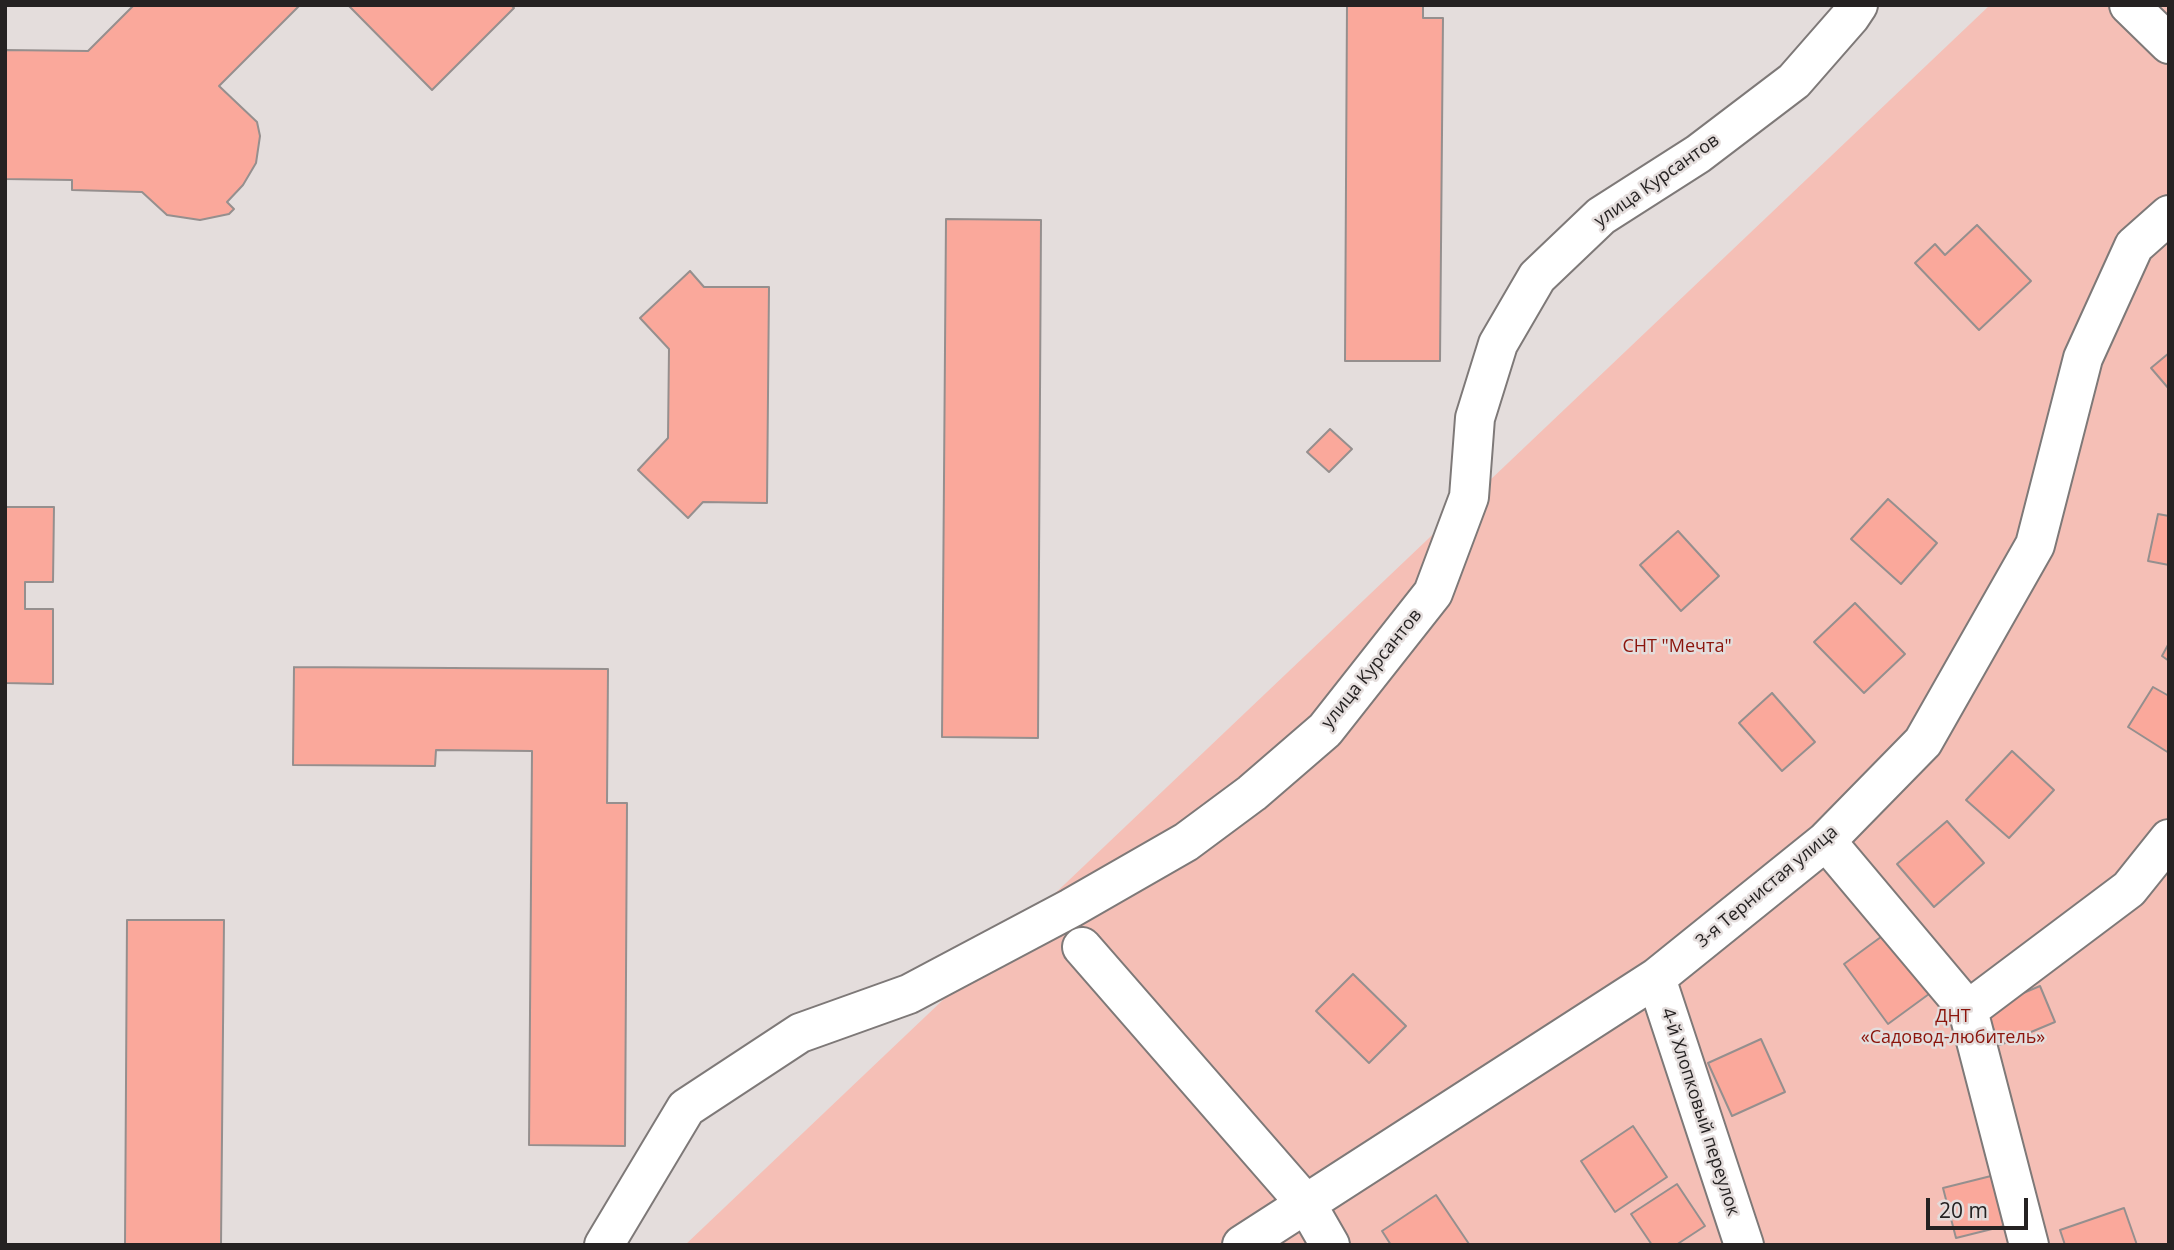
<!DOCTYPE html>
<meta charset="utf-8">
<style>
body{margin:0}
#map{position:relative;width:2174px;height:1250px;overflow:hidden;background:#e4dddc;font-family:"Open Sans",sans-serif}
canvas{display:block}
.frame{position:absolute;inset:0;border:7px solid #252222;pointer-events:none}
.scale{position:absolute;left:1926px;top:1198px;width:102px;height:32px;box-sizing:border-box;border:4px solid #252222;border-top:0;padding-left:9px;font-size:21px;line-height:24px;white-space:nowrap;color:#252222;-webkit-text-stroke:5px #e4dddc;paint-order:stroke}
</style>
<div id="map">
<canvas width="2174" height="1250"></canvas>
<div class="frame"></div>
<div class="scale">20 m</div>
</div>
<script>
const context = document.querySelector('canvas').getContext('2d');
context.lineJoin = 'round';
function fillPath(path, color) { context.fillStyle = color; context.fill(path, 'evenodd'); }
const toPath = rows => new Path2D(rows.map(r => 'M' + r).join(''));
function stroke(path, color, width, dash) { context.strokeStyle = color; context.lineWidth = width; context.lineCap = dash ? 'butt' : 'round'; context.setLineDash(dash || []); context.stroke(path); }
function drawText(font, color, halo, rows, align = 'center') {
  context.font = font + ' "Open Sans",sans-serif'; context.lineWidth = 5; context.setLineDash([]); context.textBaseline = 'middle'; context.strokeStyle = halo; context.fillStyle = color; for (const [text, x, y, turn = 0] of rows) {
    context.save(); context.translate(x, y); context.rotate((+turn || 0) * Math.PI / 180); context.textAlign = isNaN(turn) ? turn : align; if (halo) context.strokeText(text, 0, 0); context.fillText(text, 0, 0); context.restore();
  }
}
fillPath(toPath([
 [1990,5,2169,5,2169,1245,685,1245]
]), '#f5bfb6');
const building = toPath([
 [134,5,300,5,219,86,257,122,260,136,256,163,243,185,227,202,234,209,229,214,200,220,167,215,142,192,72,190,72,180,5,179,5,50,88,51,134,5],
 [348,5,511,5,514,8,432,90,348,5],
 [1347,5,1423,5,1423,18,1443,18,1440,361,1345,361,1347,5],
 [946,219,1041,220,1038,738,942,737,946,219],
 [1977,225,2031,281,1979,330,1915,263,1935,244,1945,255,1977,225],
 [690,271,704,287,769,287,767,503,703,502,688,518,638,470,668,438,669,349,640,318,690,271],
 [2169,353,2169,389,2151,368,2169,353],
 [1330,429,1352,449,1329,472,1307,452,1330,429],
 [1888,499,1937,543,1901,584,1851,539,1888,499],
 [5,507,54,507,53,582,25,582,25,609,53,609,53,684,5,683,5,507],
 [2158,514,2169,516,2169,565,2148,561,2158,514],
 [1678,531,1719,576,1681,611,1640,565,1678,531],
 [1855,603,1905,654,1864,693,1814,642,1855,603],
 [2169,643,2169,661,2162,656,2169,643],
 [294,667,608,669,607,803,627,803,625,1146,529,1145,532,751,436,750,435,766,293,765,294,667],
 [2153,687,2169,696,2169,753,2128,727,2153,687],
 [1772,693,1815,742,1782,771,1739,723,1772,693],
 [2012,751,2054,790,2009,838,1966,800,2012,751],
 [1947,821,1984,863,1934,907,1897,864,1947,821],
 [127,920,224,920,221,1245,125,1245,127,920],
 [1885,934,1929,994,1888,1024,1844,964,1885,934],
 [1353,974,1406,1026,1369,1063,1316,1011,1353,974],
 [2040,986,2055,1022,2000,1045,1985,1009,2040,986],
 [1761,1039,1785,1092,1732,1116,1708,1063,1761,1039],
 [1633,1126,1667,1177,1615,1212,1581,1161,1633,1126],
 [1995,1175,2008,1225,1956,1238,1943,1188,1995,1175],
 [1677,1184,1705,1226,1676,1245,1652,1245,1631,1214,1677,1184],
 [1436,1195,1469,1244,1391,1245,1382,1231,1436,1195],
 [2124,1208,2137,1245,2065,1245,2060,1230,2124,1208]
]);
fillPath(building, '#faa89b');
stroke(building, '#958f8e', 2);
const minor = toPath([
 [2129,5,2169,44],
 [1826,841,1968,1010,2029,1245],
 [1082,947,1307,1205,1330,1245],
 [1656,978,1744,1245],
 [1968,1010,2129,889,2169,839],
 [604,1245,686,1108,800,1033,909,994,1071,908,1186,842,1252,793,1325,730,1433,593,1469,497,1475,418,1498,344,1537,277,1601,216,1698,154,1794,81,1850,17,1858,5],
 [1242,1245,1656,978,1826,841,1923,742,2035,545,2083,358,2134,246,2169,215]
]);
stroke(minor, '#7e7978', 42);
stroke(minor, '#fff', 38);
drawText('18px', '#252222', '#e4dddc', [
 ["улица Курсантов",1657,181,-35],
 ["улица Курсантов",1372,669,-51],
 ["3-я Тернистая улица",1767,887,-40],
 ["4-й Хлопковый переулок",1700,1112,72]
]);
drawText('18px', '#8b140b', '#e4dddc', [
 ["СНТ \"Мечта\"",1677,647],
 ["ДНТ",1953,1017],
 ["«Садовод-любитель»",1953,1038]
]);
</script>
